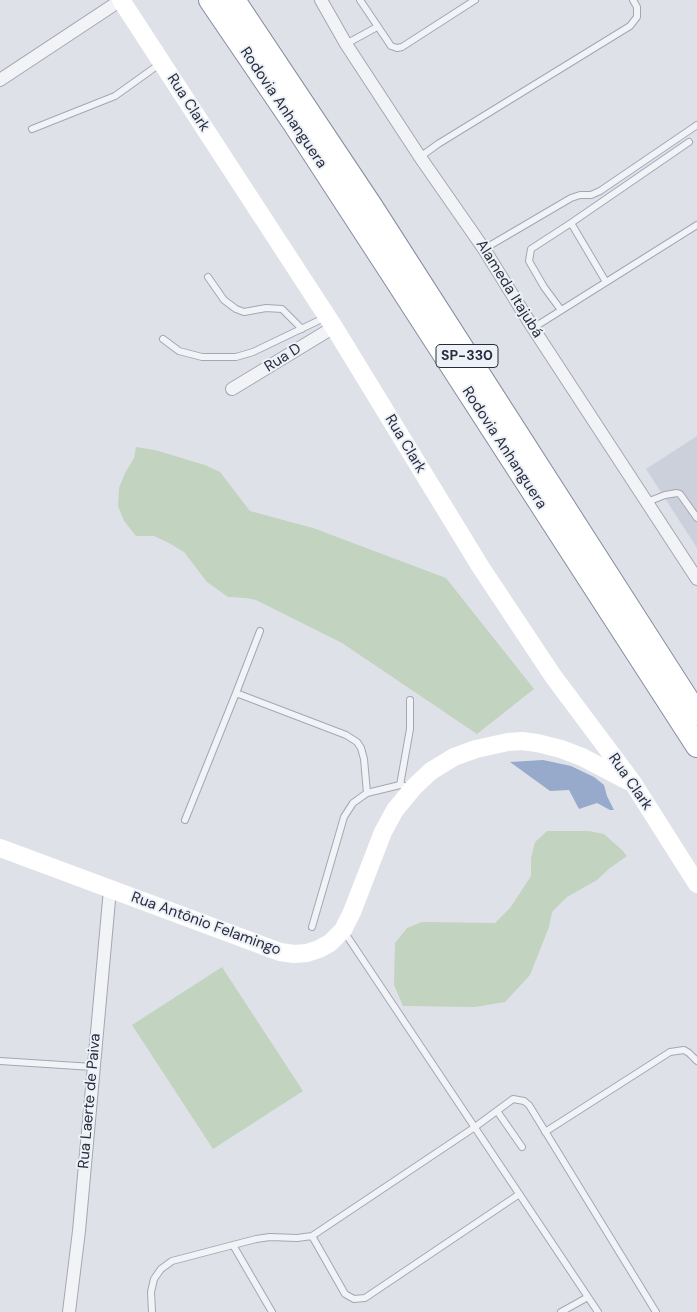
<!DOCTYPE html>
<meta charset="utf-8">
<style>
body{margin:0}
canvas{display:block;background:#dfe1e9}
</style>
<canvas width="697" height="1312"></canvas>
<script>
const context = document.querySelector('canvas').getContext('2d');
context.lineJoin = 'round';
function fillPath(path, color) { context.fillStyle = color; context.fill(path, 'evenodd'); }
const toPath = rows => new Path2D(rows.map(r => 'M' + r).join(''));
function stroke(path, color, width, dash) { context.strokeStyle = color; context.lineWidth = width; context.lineCap = dash ? 'butt' : 'round'; context.setLineDash(dash || []); context.stroke(path); }
function drawText(font, color, halo, rows, align = 'center') {
  context.font = font + ' "DM Sans",sans-serif'; context.lineWidth = 4; context.setLineDash([]); context.textBaseline = 'middle'; context.strokeStyle = halo; context.fillStyle = color; for (const [text, x, y, turn = 0] of rows) {
    context.save(); context.translate(x, y); context.rotate((+turn || 0) * Math.PI / 180); context.textAlign = isNaN(turn) ? turn : align; if (halo) context.strokeText(text, 0, 0); context.fillText(text, 0, 0); context.restore();
  }
}
fillPath(toPath([
 [697,436,697,548,646,469]
]), '#ccd0db');
fillPath(toPath([
 [136,447,155,450,205,465,220,472,250,511,313,528,446,578,534,689,477,734,342,643,256,600,246,598,228,597,207,582,184,552,169,543,154,536,136,536,124,521,118,506,119,488,125,473,134,458],
 [547,831,589,831,604,834,622,850,627,856,610,868,597,880,567,897,552,912,549,927,530,975,505,1002,475,1007,403,1006,394,985,395,943,407,928,422,922,495,923,510,908,531,876,531,858,535,842],
 [222,967,303,1091,213,1149,132,1025]
]), '#c2d3bf');
fillPath(toPath([
 [543,760,571,766,594,777,604,785,607,796,614,810,610,810,597,803,579,809,569,790,550,791,510,762]
]), '#97aacb');
const lane = toPath([
 [360,0,391,46,397,48,402,47,475,0],
 [346,44,377,27],
 [32,129,115,96,161,63],
 [420,157,438,144,630,26,637,17,637,7,633,0],
 [571,223,606,282],
 [484,249,571,198,580,195,591,195,600,191,697,125],
 [208,277,224,300,236,309,244,312,266,308,282,309,302,329],
 [561,310,544,287,529,261,531,249,571,223,689,142],
 [533,328,697,225],
 [163,339,179,351,202,357,236,357,253,352,326,317],
 [647,502,665,495,677,493,680,494,697,518],
 [236,693,260,631],
 [400,785,410,729,410,700],
 [185,820,236,693,346,735,357,742,361,748,364,759,367,793],
 [312,927,344,817,353,803,367,793,400,785,410,787],
 [343,930,598,1312],
 [0,1061,93,1067],
 [497,1111,522,1147],
 [545,1132,670,1052,684,1050,689,1053,697,1061],
 [312,1236,345,1294,354,1299,365,1298,518,1195],
 [233,1245,272,1312],
 [152,1312,151,1292,154,1279,161,1269,172,1261,256,1239,270,1237,297,1238,312,1236,475,1127,513,1099,524,1101,529,1105,656,1312],
 [561,1312,588,1297]
]);
const street = toPath([
 [321,0,346,44,420,157,484,249,533,328,697,579],
 [0,80,121,0],
 [232,389,334,327],
 [69,1312,79,1231,110,889]
]);
const highway = toPath([
 [210,0,293,122,390,271,697,746],
 [234,0,372,207,697,714]
]);
stroke(lane, '#a4a7b3', 8);
stroke(street, '#a4a7b3', 14);
stroke(highway, '#858ca1', 24);
stroke(lane, '#f2f3f7', 6);
stroke(street, '#f2f3f7', 12);
stroke(toPath([
 [121,0,334,327,480,566,553,676,633,783,697,884],
 [0,848,280,952,294,954,307,953,319,949,330,943,343,930,352,912,383,832,395,810,414,787,431,771,454,757,476,749,508,742,522,741,537,743,561,749,582,757,628,781]
]), '#fff', 18);
stroke(highway, '#fff', 22);
for (const [x, y, w] of [
 [467,356,62]
]) { const box = new Path2D(); box.roundRect(x - w / 2, y - 11.5, w, 23, 4); context.fillStyle = '#eef1f6'; context.fill(box); stroke(box, '#272d41', 1); }
drawText('bold 14px', '#272d41', null, [
 ["SP-330",467,356]
]);
drawText('15px', '#272d41', '#eef1f6', [
 ["Rua Clark",188,103,57],
 ["Rodovia Anhanguera",283,108,56],
 ["Alameda Itajubá",509,289,58],
 ["Rua D",283,358,-32],
 ["Rua Clark",405,444,59],
 ["Rodovia Anhanguera",504,448,57],
 ["Rua Clark",630,782,55],
 ["Rua Antônio Felamingo",206,924,20],
 ["Rua Laerte de Paiva",90,1101,-85]
]);
</script>
